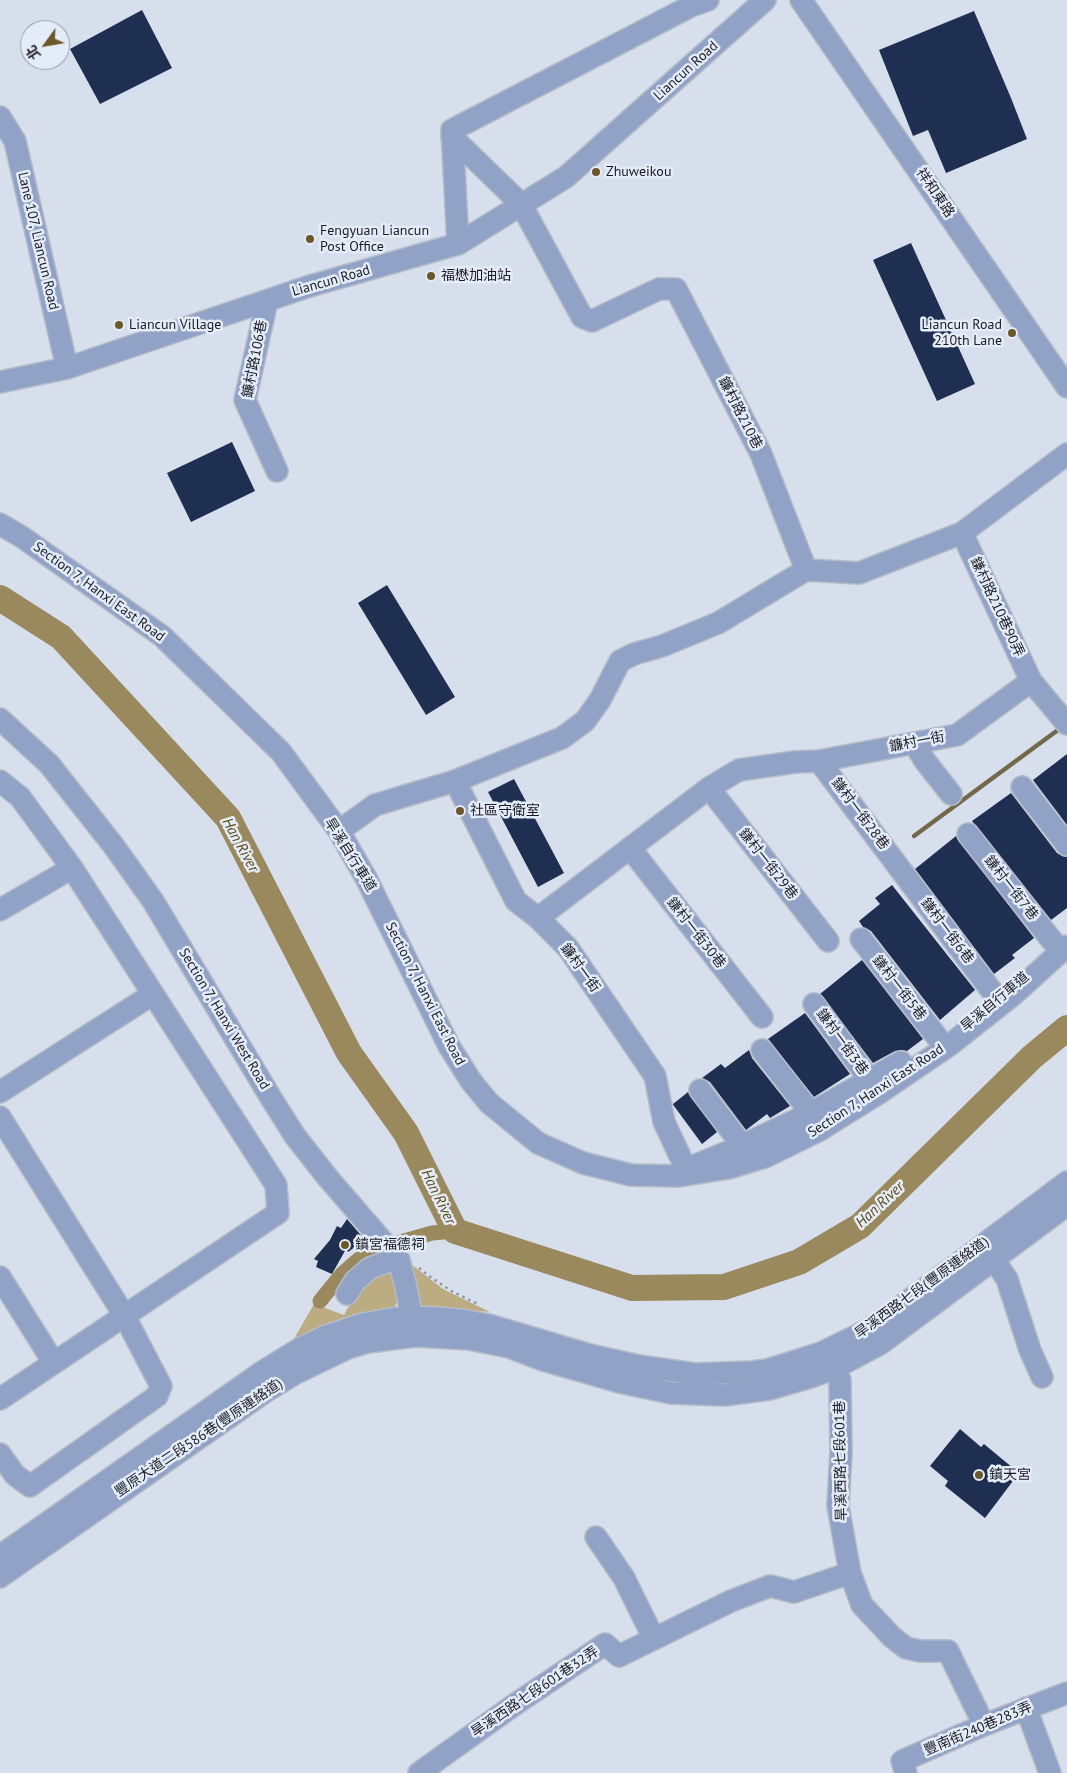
<!DOCTYPE html>
<meta charset="utf-8">
<style>
body{margin:0}
#map{position:relative;width:1067px;height:1773px;overflow:hidden;background:#d7dfed;font-family:"PT Sans","Noto Sans TC",sans-serif}
canvas{display:block}
.north{position:absolute;left:20px;top:20px;width:50px;height:50px;box-sizing:border-box;background:#e4ecfa;border:1px solid #9399a3;border-radius:50%;rotate:238deg;font-size:14px;font-weight:700;line-height:20px;text-align:center;color:#1a1c21}
.north::after{content:'';display:block;margin:auto;width:18px;height:22px;background:#6a5826;clip-path:polygon(50% 0,100% 100%,50% 72%,0 100%)}
</style>
<div id="map">
<canvas width="1067" height="1773"></canvas>
<div class="north">北</div>
</div>
<script>
const context = document.querySelector('canvas').getContext('2d');
context.lineJoin = 'round';
function fillPath(path, color) { context.fillStyle = color; context.fill(path, 'evenodd'); }
const toPath = rows => new Path2D(rows.map(r => 'M' + r).join(''));
function stroke(path, color, width, dash) { context.strokeStyle = color; context.lineWidth = width; context.lineCap = dash ? 'butt' : 'round'; context.setLineDash(dash || []); context.stroke(path); }
function drawText(font, color, halo, rows, align = 'center') {
  context.font = font + ' "PT Sans","Noto Sans TC",sans-serif'; context.lineWidth = 5; context.setLineDash([]); context.textBaseline = 'middle'; context.strokeStyle = halo; context.fillStyle = color; for (const [text, x, y, turn = 0] of rows) {
    context.save(); context.translate(x, y); context.rotate((+turn || 0) * Math.PI / 180); context.textAlign = isNaN(turn) ? turn : align; if (halo) context.strokeText(text, 0, 0); context.fillText(text, 0, 0); context.restore();
  }
}
fillPath(toPath([
 [411,1264,443,1289,490,1312,438,1307,419,1307],
 [392,1268,395,1278,398,1300,394,1308,291,1344,314,1304,344,1315,361,1283]
]), '#bcac82');
stroke(toPath([
 [914,836,1062,727]
]), '#74684b', 4.5);
stroke(toPath([
 [320,1301,342,1274,365,1254,376,1249,432,1233,455,1231]
]), '#9a895d', 15);
stroke(toPath([
 [0,598,61,637,228,818,349,1053,406,1133,455,1231,632,1288,724,1287,799,1262,860,1226,1032,1057,1067,1028]
]), '#9a895d', 26);
fillPath(toPath([
 [142,10,172,68,100,104,70,49],
 [974,11,1011,98,1027,139,946,173,928,130,913,136,879,50],
 [911,243,975,384,937,401,873,260],
 [232,442,255,491,191,522,167,473],
 [387,585,455,697,426,715,358,603],
 [1067,754,1067,825,1033,780],
 [514,779,564,873,538,887,488,792],
 [1011,793,1057,853,1062,856,1067,857,1067,908,1051,920,972,821],
 [956,836,1034,938,1012,955,1015,958,994,974,915,869],
 [892,885,975,990,940,1020,871,931,863,927,859,921,880,904,875,898],
 [862,960,923,1039,907,1051,902,1050,895,1051,873,1063,820,994],
 [805,1013,850,1074,814,1097,768,1039],
 [749,1050,752,1058,790,1106,770,1118,767,1114,746,1130,710,1082,702,1078,721,1064,725,1068],
 [688,1092,717,1132,702,1144,674,1106,673,1104],
 [347,1219,365,1240,348,1252,346,1249,332,1274,316,1267,318,1261,314,1259,330,1240,337,1226,341,1228],
 [960,1429,981,1447,984,1444,1019,1473,985,1518,945,1486,948,1481,930,1466]
]), '#1e2f51');
const minor = toPath([
 [801,0,1067,387],
 [0,117,15,141,67,368],
 [452,137,521,204,582,317,592,321,659,289,676,289,761,454,806,570],
 [458,244,452,130,691,6,708,0],
 [267,301,245,400,277,471],
 [0,382,67,368,310,286,458,244,566,177,765,0],
 [0,524,22,537,162,636,281,752,339,831,366,878,449,1046,471,1081,489,1103,538,1143,583,1163,631,1175,679,1176,729,1168,765,1157,818,1131,879,1093,951,1044,1014,994,1067,946],
 [962,533,1031,681,1067,724],
 [806,570,859,573,962,533,1067,454],
 [0,719,49,764,113,845,153,901,271,1098,295,1136,328,1178,399,1260,406,1287,414,1330],
 [914,743,925,761,951,794],
 [819,761,994,994],
 [0,781,20,797,72,868,276,1185,278,1213,0,1399],
 [455,781,516,901,538,918,568,948,655,1076,664,1122,686,1169,730,1151,811,1113,901,1062],
 [1022,787,1067,845],
 [709,788,828,941],
 [339,831,375,805,455,781,562,738,585,721,600,700,620,661,634,654,662,646,718,623,806,570],
 [968,834,1053,942],
 [630,848,762,1017],
 [0,910,72,868],
 [538,918,709,788,739,770,795,762,819,761,957,735,1031,681],
 [861,939,937,1037],
 [814,1004,870,1080],
 [762,1050,811,1113],
 [700,1090,742,1145],
 [0,1092,153,994],
 [0,1117,124,1315,161,1386,157,1396,30,1486,15,1475,0,1454],
 [994,1260,1007,1279,1030,1350,1042,1377],
 [0,1277,54,1363],
 [347,1294,355,1281,370,1268,389,1261,399,1260],
 [835,1368,840,1380,841,1452,838,1506,850,1573,862,1605,892,1637,906,1648,920,1651,948,1651,984,1725],
 [596,1537,624,1578,654,1639],
 [0,1556,259,1374,301,1348,326,1336,363,1324,390,1319,411,1317,438,1318,461,1320,489,1325,590,1355,639,1366,695,1374,753,1372,767,1370,821,1353,864,1332,888,1316,1067,1182],
 [0,1577,268,1390,296,1373,348,1348,368,1342,415,1336,469,1339,509,1347,543,1360,619,1382,671,1393,724,1395,770,1389,811,1377,835,1368,880,1344,1067,1205],
 [1026,1708,1050,1773],
 [419,1773,514,1705,605,1644,619,1656,731,1601,770,1586,794,1592,850,1573],
 [906,1773,902,1761,984,1725,1067,1693]
]);
stroke(minor, '#b5bcc8', 24);
stroke(toPath([
 [419,1268,429,1276,453,1292,478,1304]
]), '#9096a1', 2.5, [2.5, 4]);
stroke(minor, '#90a3c6', 21);
for (const [x, y, r, color] of [
 [596,172,5,"#6a5826"],
 [310,239,5,"#6a5826"],
 [431,276,5,"#6a5826"],
 [119,325,5,"#6a5826"],
 [1012,333,5,"#6a5826"],
 [460,811,5,"#6a5826"],
 [345,1245,5,"#6a5826"],
 [979,1475,5,"#6a5826"]
]) { const dot = new Path2D(); dot.arc(x, y, r, 0, 2 * Math.PI); context.fillStyle = color; context.fill(dot); stroke(dot, '#e4ecfa', 2); }
drawText('14px', '#1a1c21', '#e4ecfa', [
 ["Liancun Road",686,71,-42],
 ["祥和東路",935,193,56],
 ["Lane 107, Liancun Road",38,241,77],
 ["Liancun Road",331,281,-16],
 ["鐮村路106巷",255,359,-79],
 ["鐮村路210巷",740,413,63],
 ["Section 7, Hanxi East Road",99,592,36],
 ["鎌村路210巷90弄",997,607,65],
 ["鐮村一街",917,742,-11],
 ["鎌村一街28巷",860,814,53],
 ["旱溪自行車道",350,855,58],
 ["鎌村一街29巷",768,864,52],
 ["鎌村一街7巷",1011,888,52],
 ["鎌村一街6巷",947,931,53],
 ["鎌村一街30巷",696,933,52],
 ["鐮村一街",580,968,54],
 ["鎌村一街5巷",899,988,52],
 ["Section 7, Hanxi East Road",425,994,63],
 ["旱溪自行車道",995,1002,-40],
 ["Section 7, Hanxi West Road",224,1019,59],
 ["鎌村一街3巷",842,1042,54],
 ["Section 7, Hanxi East Road",876,1091,-33],
 ["旱溪西路七段(豐原連絡道)",922,1288,-36],
 ["豐原大道二段586巷(豐原連絡道)",199,1438,-34],
 ["旱溪西路七段601巷",841,1461,-91],
 ["旱溪西路七段601巷32弄",535,1692,-34],
 ["豐南街240巷283弄",978,1729,-23]
]);
drawText('14px', '#1a1c21', '#e4ecfa', [
 ["Zhuweikou",606,172],
 ["Fengyuan Liancun",320,231],
 ["Post Office",320,247],
 ["福懋加油站",441,276],
 ["Liancun Village",129,325],
 ["Liancun Road",1002,325,"right"],
 ["210th Lane",1002,341,"right"],
 ["社區守衛室",470,811],
 ["鎮宮福德祠",355,1245],
 ["鎮天宮",989,1475]
], 'left');
drawText('italic 15px', '#5c4a12', '#e4ecfa', [
 ["Han River",240,845,61],
 ["Han River",438,1197,64],
 ["Han River",880,1205,-43]
]);
</script>
